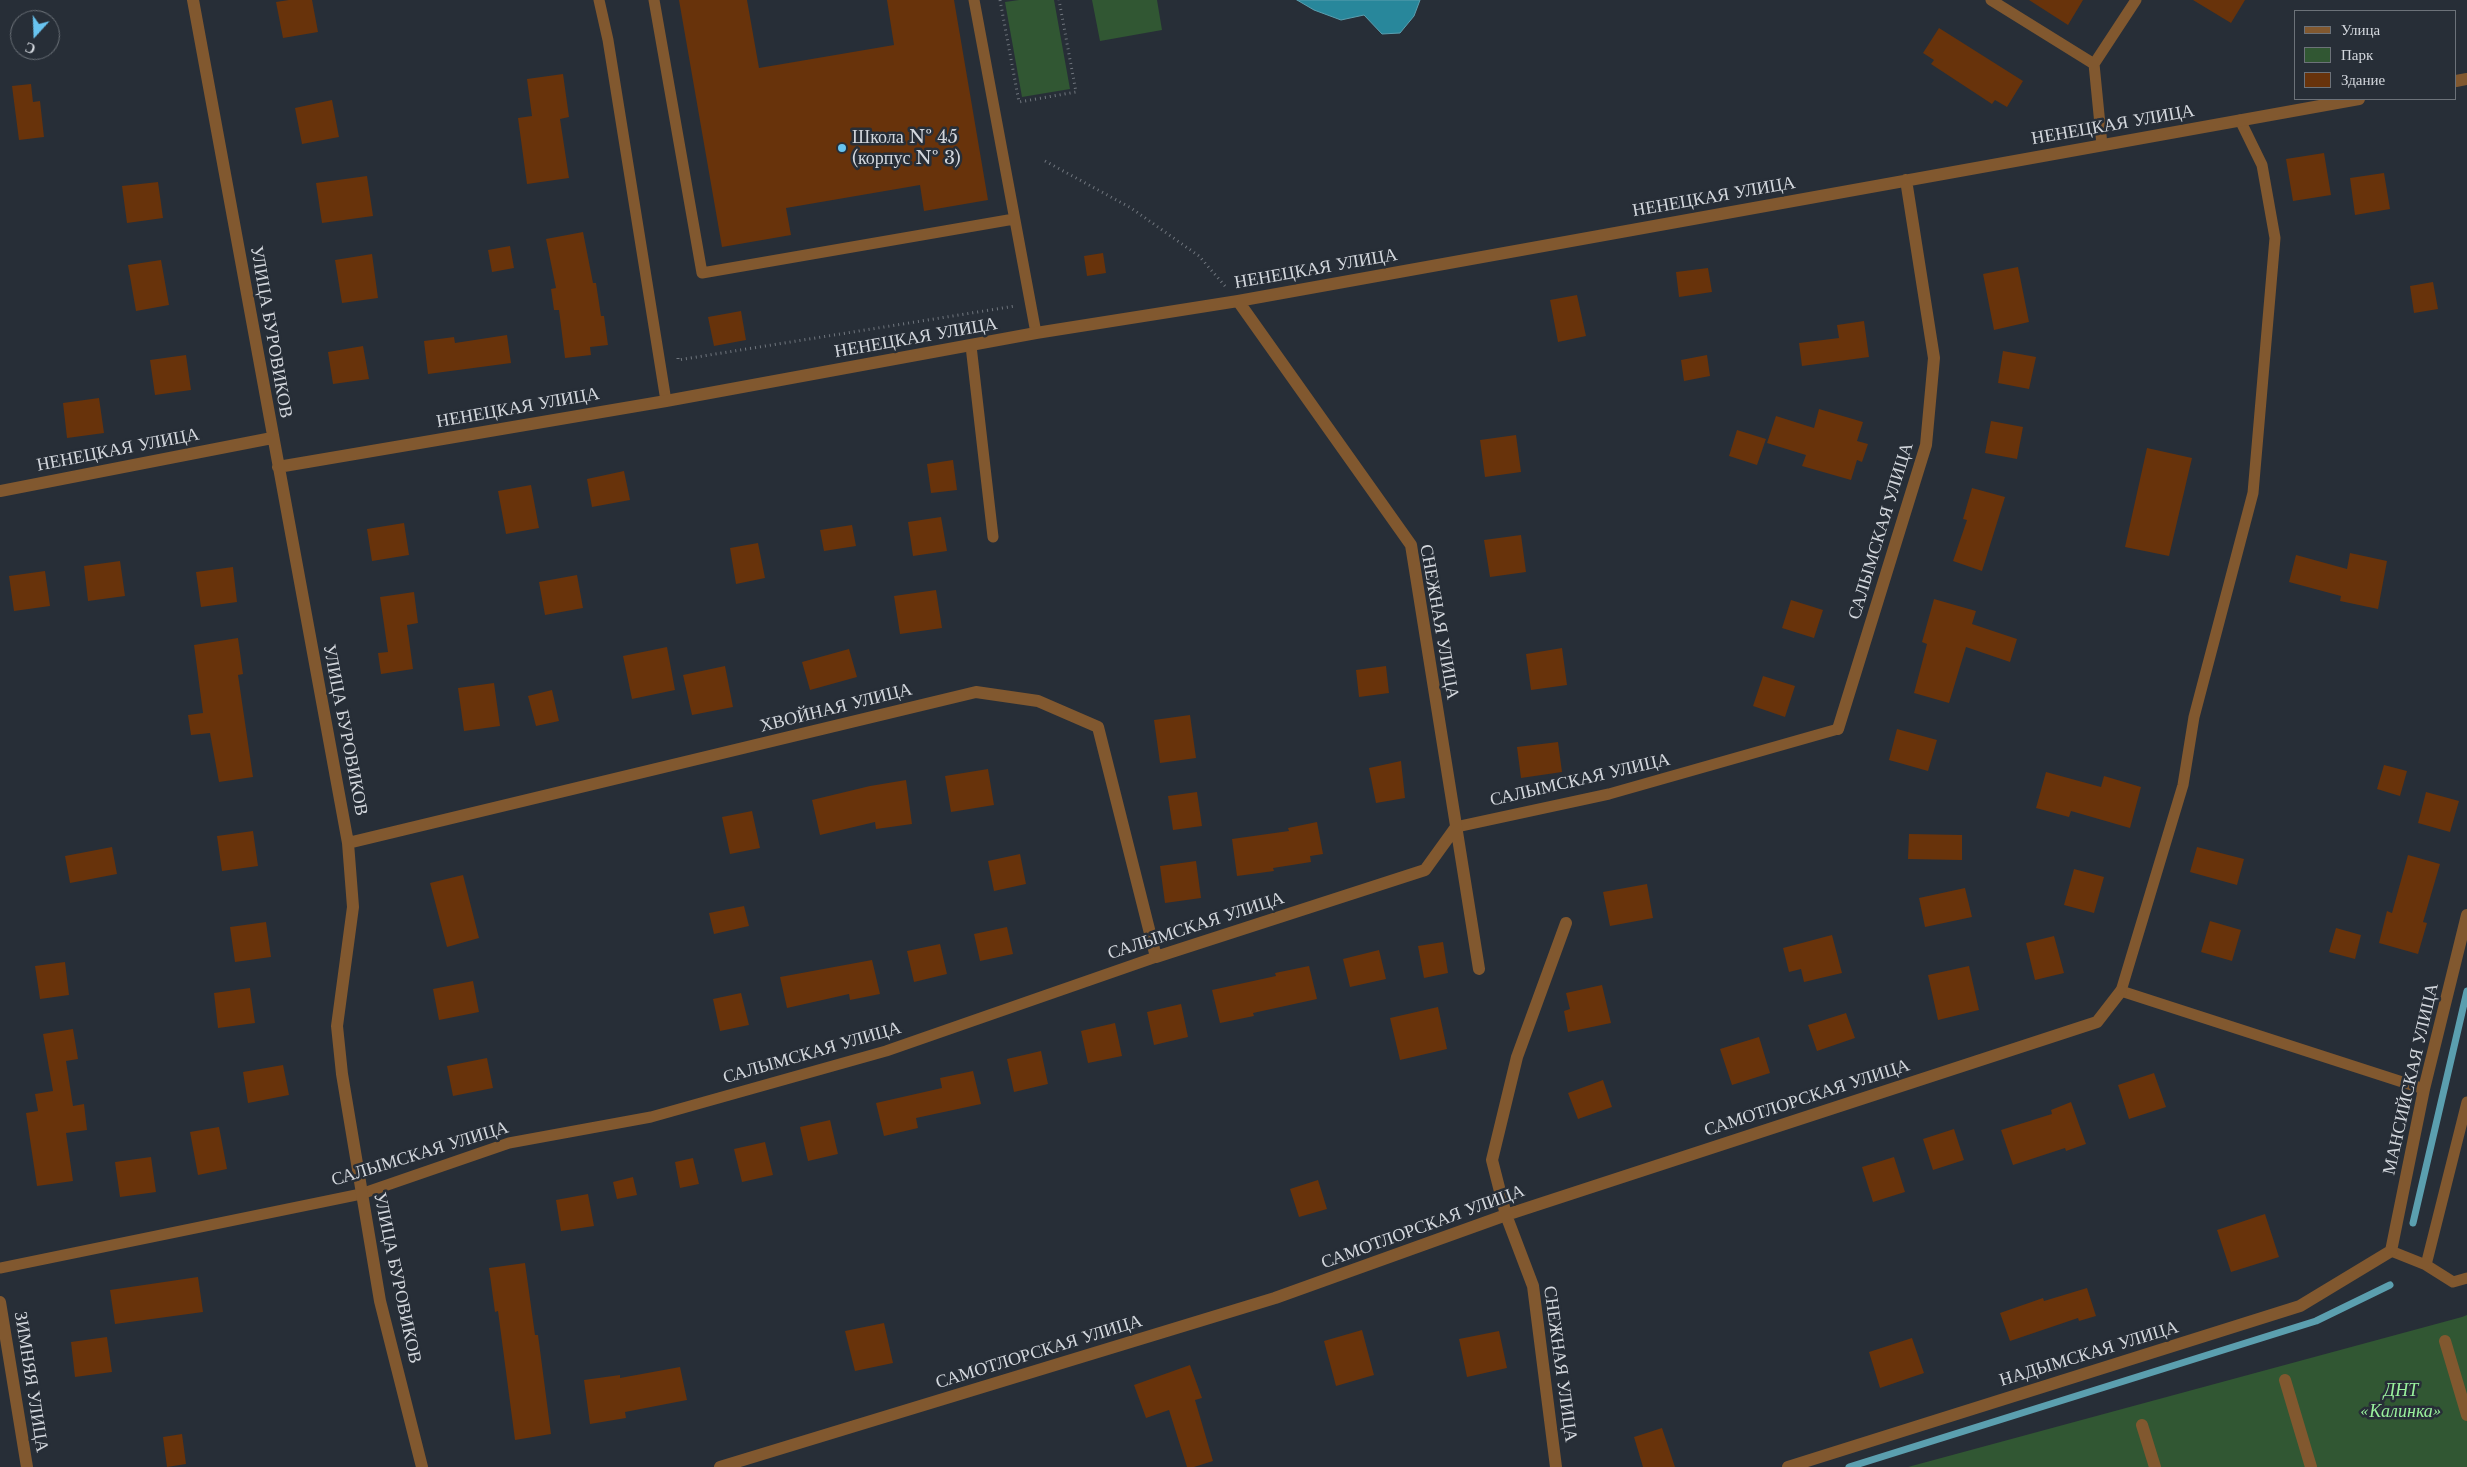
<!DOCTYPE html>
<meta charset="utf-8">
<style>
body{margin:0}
#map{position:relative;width:2467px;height:1467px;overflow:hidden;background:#272e37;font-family:"Libre Baskerville",serif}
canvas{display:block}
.legend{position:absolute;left:2294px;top:10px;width:162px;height:90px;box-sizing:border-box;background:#272e37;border:1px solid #6c7279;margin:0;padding:6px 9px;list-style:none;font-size:15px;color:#d3d7dd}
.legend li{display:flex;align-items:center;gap:10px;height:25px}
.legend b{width:25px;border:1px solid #6c7279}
.north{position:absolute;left:10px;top:10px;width:50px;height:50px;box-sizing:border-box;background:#272e37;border:1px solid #6c7279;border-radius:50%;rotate:200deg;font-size:14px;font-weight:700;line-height:20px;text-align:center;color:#d3d7dd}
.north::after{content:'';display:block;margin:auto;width:18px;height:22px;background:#68c4f0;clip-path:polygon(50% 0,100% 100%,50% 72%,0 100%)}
</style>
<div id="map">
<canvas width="2467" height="1467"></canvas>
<ul class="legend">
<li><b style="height:6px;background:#81582f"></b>Улица</li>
<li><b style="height:14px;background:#315733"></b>Парк</li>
<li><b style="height:14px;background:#68330b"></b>Здание</li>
</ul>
<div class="north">С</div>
</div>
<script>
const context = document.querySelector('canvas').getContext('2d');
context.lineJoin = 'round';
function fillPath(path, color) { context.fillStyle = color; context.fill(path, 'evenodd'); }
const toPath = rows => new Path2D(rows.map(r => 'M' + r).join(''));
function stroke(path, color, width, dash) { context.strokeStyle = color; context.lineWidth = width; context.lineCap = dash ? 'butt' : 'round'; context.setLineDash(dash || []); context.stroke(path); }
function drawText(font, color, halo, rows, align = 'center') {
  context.font = font + ' "Libre Baskerville",serif'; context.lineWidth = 5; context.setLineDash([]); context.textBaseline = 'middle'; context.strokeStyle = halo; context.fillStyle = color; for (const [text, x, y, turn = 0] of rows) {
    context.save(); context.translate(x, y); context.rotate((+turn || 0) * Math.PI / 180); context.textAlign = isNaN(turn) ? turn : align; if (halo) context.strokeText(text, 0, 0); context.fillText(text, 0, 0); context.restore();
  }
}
fillPath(toPath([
 [1019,0,1054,0,1070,89,1022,97,1005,2],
 [1092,0,1157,0,1162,30,1100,41],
 [2467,1315,2467,1467,1908,1467,2462,1317]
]), '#315733');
const water = toPath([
 [1297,0,1420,0,1414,16,1400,33,1382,34,1364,15,1341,20,1314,10,1297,0]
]);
fillPath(water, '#28879b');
stroke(water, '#5b9faf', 1);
stroke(toPath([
 [2413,1223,2467,991],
 [1849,1467,2316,1321,2390,1285]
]), '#5b9faf', 7);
fillPath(toPath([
 [289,0,312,0,318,32,283,38,276,2],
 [679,0,747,0,759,68,894,45,887,0,954,0,988,200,924,211,920,185,786,208,791,235,722,247],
 [2029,0,2083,0,2068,25],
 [2193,0,2245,0,2231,23],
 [1939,28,2023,81,2007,107,1995,100,1992,104,1931,64,1934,60,1923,53],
 [563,74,569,117,560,119,569,178,527,184,518,118,532,116,527,79],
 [31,84,33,102,40,101,44,137,19,140,12,86],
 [332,100,339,137,302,144,295,108],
 [2324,153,2331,195,2293,201,2286,159],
 [2384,173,2390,209,2355,215,2350,178],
 [367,176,373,216,322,223,316,183],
 [158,182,163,218,127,223,122,186],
 [583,232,593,283,596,283,601,316,604,316,608,345,590,347,591,355,565,358,559,310,554,310,551,289,556,288,546,239],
 [510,246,514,268,492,272,488,250],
 [1103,253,1106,273,1087,276,1084,256],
 [372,254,378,298,342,303,335,260],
 [161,260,169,305,136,311,128,265],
 [2018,267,2029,322,1994,330,1983,274],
 [1708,268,1712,292,1679,297,1676,272],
 [2433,282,2438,309,2414,313,2410,286],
 [1577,295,1586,336,1558,342,1550,300],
 [741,311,746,340,714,346,708,317],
 [1864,321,1869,357,1802,366,1799,343,1839,338,1837,325],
 [507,335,511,363,428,374,424,341,454,337,455,343],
 [363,346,369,379,333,384,328,352],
 [2003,351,2036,357,2029,389,1998,383],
 [186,355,191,390,155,395,150,360],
 [1707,355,1710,376,1684,381,1681,360],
 [99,398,104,433,67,438,63,403],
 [1819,409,1863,422,1857,441,1868,444,1862,462,1857,460,1851,480,1802,466,1806,455,1767,443,1776,416,1814,428],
 [1991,421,2023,427,2017,459,1985,453],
 [1737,430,1766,439,1757,465,1729,456],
 [1516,435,1521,472,1485,477,1480,440],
 [2147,448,2192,458,2169,556,2125,547],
 [953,460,957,490,931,493,927,464],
 [624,471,630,500,592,507,587,479],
 [531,485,539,528,506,534,498,491],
 [1972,488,2005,497,1982,571,1953,561,1967,520,1963,519],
 [941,517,947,551,913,556,908,522],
 [404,523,409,555,372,561,367,529],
 [852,525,856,546,824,551,820,530],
 [1521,535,1526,572,1490,577,1484,540],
 [758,543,765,578,736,584,730,548],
 [2350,553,2387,561,2378,609,2340,601,2341,596,2289,582,2296,555,2347,569],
 [120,561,125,596,88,601,84,566],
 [233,567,237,602,201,607,196,572],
 [45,571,50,606,14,611,9,576],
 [577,575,583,608,545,615,539,582],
 [936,590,942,628,900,634,894,596],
 [414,592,418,623,407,625,413,669,381,674,378,653,388,652,380,597],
 [1934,599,1976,611,1972,624,2017,639,2010,662,1966,647,1949,703,1914,693,1927,644,1922,642],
 [1791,600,1823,610,1814,638,1782,628],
 [238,638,243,674,238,675,253,777,219,782,210,733,191,735,188,715,203,713,194,645],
 [667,647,675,690,632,699,623,656],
 [1562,648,1567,685,1531,690,1526,654],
 [849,649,857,677,810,690,802,662],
 [725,666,733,707,692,715,683,675],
 [1386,666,1389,693,1359,697,1356,670],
 [1763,676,1795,686,1785,717,1753,706],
 [494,683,500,726,464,731,458,688],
 [552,690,559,721,536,726,528,696],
 [1190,715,1196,758,1160,763,1154,720],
 [1897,729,1937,740,1928,771,1889,760],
 [1558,742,1562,772,1521,778,1517,747],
 [1401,761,1405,798,1376,803,1369,768],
 [2384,765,2407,771,2400,796,2377,789],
 [988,769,994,805,951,812,945,776],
 [2046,772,2101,787,2104,776,2141,787,2130,828,2071,811,2069,817,2036,808],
 [906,780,912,824,876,829,875,822,820,835,812,800,870,786],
 [1197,792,1202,826,1173,830,1168,796],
 [2426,792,2459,801,2450,832,2418,823],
 [752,811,760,848,730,854,722,817],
 [1317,822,1323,854,1310,856,1311,862,1273,868,1274,871,1237,876,1232,839,1289,831,1288,828],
 [253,831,258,866,222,871,217,836],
 [1909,834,1962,835,1962,860,1908,859],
 [112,847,117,874,70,883,65,856],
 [2197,847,2244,859,2237,885,2190,872],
 [1020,854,1026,884,994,891,988,861],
 [2408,855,2440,864,2423,922,2427,923,2418,954,2379,943,2387,911,2392,913],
 [1196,861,1201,898,1165,903,1160,866],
 [2074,869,2104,877,2094,913,2064,905],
 [463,875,479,938,447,947,430,883],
 [1647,884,1653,918,1610,926,1603,892],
 [1965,888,1972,917,1925,927,1919,898],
 [744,906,749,926,714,934,709,913],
 [2210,921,2241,930,2232,961,2201,952],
 [266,922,271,957,235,962,230,927],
 [1007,927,1013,954,980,961,974,934],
 [2336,928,2361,935,2355,959,2329,952],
 [1832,935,1842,973,1804,982,1801,969,1789,972,1783,948],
 [2054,936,2064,973,2035,980,2026,943],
 [1443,942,1448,973,1424,978,1418,946],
 [940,944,947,974,914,982,907,951],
 [1379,950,1386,979,1350,987,1343,959],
 [872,960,880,994,850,1000,849,994,787,1008,780,977],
 [65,962,69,995,40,999,35,966],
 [1309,966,1317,999,1253,1013,1254,1016,1220,1023,1212,990,1276,976,1275,973],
 [1969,966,1979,1010,1938,1020,1928,975],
 [473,981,479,1012,439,1020,433,989],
 [1602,985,1611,1023,1568,1032,1564,1011,1570,1009,1566,993],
 [250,988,255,1023,218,1028,214,993],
 [741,993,749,1025,720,1031,713,999],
 [1181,1004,1188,1037,1154,1045,1147,1012],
 [1438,1007,1447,1049,1400,1060,1390,1018],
 [1846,1013,1855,1038,1817,1051,1808,1025],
 [1115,1023,1122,1056,1088,1063,1081,1031],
 [73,1029,78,1059,66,1061,73,1106,84,1104,87,1130,66,1133,73,1181,37,1186,26,1113,38,1111,35,1094,53,1091,43,1034],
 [1759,1037,1770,1073,1732,1085,1720,1049],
 [1041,1051,1048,1084,1014,1092,1007,1059],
 [487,1058,493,1088,453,1096,447,1066],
 [283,1065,289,1095,248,1103,243,1072],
 [973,1071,981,1104,916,1118,918,1128,884,1136,876,1103,942,1088,940,1078],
 [2154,1073,2166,1107,2129,1119,2118,1085],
 [1603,1080,1612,1107,1578,1119,1568,1093],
 [2071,1102,2086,1144,2066,1151,2065,1148,2013,1165,2001,1130,2052,1114,2051,1110],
 [830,1120,838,1154,808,1161,800,1127],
 [219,1127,227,1169,198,1175,190,1132],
 [1954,1129,1964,1160,1933,1170,1923,1139],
 [765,1142,773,1175,742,1182,734,1149],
 [151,1157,156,1192,120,1197,115,1162],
 [1894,1157,1905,1192,1873,1202,1862,1167],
 [693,1158,699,1184,680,1188,675,1162],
 [633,1177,637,1195,617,1199,613,1182],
 [1318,1180,1327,1209,1299,1217,1290,1189],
 [588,1194,594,1226,561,1231,556,1200],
 [2265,1214,2279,1257,2231,1272,2217,1230],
 [525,1263,535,1335,538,1335,551,1434,515,1440,498,1311,495,1312,489,1268],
 [198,1277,203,1312,115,1324,110,1290],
 [2087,1288,2096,1316,2079,1321,2078,1318,2010,1341,2000,1313,2043,1298,2044,1301],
 [884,1323,893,1363,855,1371,845,1331],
 [1362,1330,1374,1375,1336,1386,1324,1341],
 [1499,1331,1507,1368,1467,1377,1459,1339],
 [107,1337,112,1372,75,1377,71,1342],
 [1912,1338,1924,1373,1880,1388,1869,1352],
 [1190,1365,1202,1398,1195,1400,1213,1461,1194,1467,1187,1467,1169,1410,1146,1418,1134,1385],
 [680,1367,687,1400,625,1412,626,1418,590,1424,584,1380,620,1375,620,1378],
 [1662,1428,1675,1467,1643,1467,1634,1437],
 [182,1434,186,1464,167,1467,163,1437]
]), '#68330b');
stroke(toPath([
 [1000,0,1019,102,1076,92,1059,0],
 [1045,161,1131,208,1199,256,1225,286],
 [678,358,678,360,1015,306]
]), '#70767e', 3, [1, 4]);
stroke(toPath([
 [599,0,608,40,666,401],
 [654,0,702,273,1014,219],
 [974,0,1036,333],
 [1991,0,2094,64],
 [2240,120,2262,165,2275,238,2253,493,2194,717,2183,785,2121,991,2424,1089],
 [2102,145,2094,64,2136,0],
 [971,346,993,537],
 [1456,827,1609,794,1838,729],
 [2391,1251,2426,1265,2453,1282,2467,1278],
 [2426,1265,2467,1102],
 [0,1268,361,1194,509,1143,651,1117,886,1051,1156,957]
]), '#81582f', 11);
stroke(toPath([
 [193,0,348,843,353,907,337,1026,342,1074,380,1301,422,1467],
 [2456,81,2467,79],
 [1238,301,1411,545,1479,969],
 [278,467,666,401,1036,333,1238,301,2359,99],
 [0,491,272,438],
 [1838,729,1926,445,1934,358,1906,180],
 [348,843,976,692,1038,701,1098,727,1156,957,1425,870,1456,827],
 [0,1302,27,1467],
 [2445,1341,2467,1415],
 [2285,1380,2311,1467],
 [2142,1425,2155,1467],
 [720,1467,1275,1298,1506,1215,2097,1022,2121,991],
 [1556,1467,1533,1286,1506,1215,1492,1160,1517,1057,1566,923],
 [1788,1467,2300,1306,2391,1251,2424,1089,2467,915]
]), '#81582f', 12);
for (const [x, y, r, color] of [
 [842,148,5,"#68c4f0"]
]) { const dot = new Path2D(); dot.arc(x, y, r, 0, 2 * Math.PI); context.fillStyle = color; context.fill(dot); stroke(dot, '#272e37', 2); }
drawText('18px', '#d3d7dd', '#272e37', [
 ["НЕНЕЦКАЯ УЛИЦА",2113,125,-10],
 ["НЕНЕЦКАЯ УЛИЦА",1714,197,-10],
 ["НЕНЕЦКАЯ УЛИЦА",1316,269,-10],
 ["УЛИЦА БУРОВИКОВ",271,332,80],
 ["НЕНЕЦКАЯ УЛИЦА",916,338,-10],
 ["НЕНЕЦКАЯ УЛИЦА",518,408,-10],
 ["НЕНЕЦКАЯ УЛИЦА",118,450,-11],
 ["САЛЫМСКАЯ УЛИЦА",1881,531,-73],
 ["СНЕЖНАЯ УЛИЦА",1439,622,80],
 ["ХВОЙНАЯ УЛИЦА",836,708,-14],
 ["УЛИЦА БУРОВИКОВ",345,730,79],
 ["САЛЫМСКАЯ УЛИЦА",1580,780,-13],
 ["САЛЫМСКАЯ УЛИЦА",1196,926,-18],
 ["САЛЫМСКАЯ УЛИЦА",812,1053,-16],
 ["МАНСИЙСКАЯ УЛИЦА",2411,1079,-77],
 ["САМОТЛОРСКАЯ УЛИЦА",1807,1098,-18],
 ["САЛЫМСКАЯ УЛИЦА",420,1154,-17],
 ["САМОТЛОРСКАЯ УЛИЦА",1423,1227,-20],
 ["УЛИЦА БУРОВИКОВ",397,1278,78],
 ["САМОТЛОРСКАЯ УЛИЦА",1039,1352,-17],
 ["НАДЫМСКАЯ УЛИЦА",2089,1354,-17],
 ["СНЕЖНАЯ УЛИЦА",1560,1364,82],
 ["ЗИМНЯЯ УЛИЦА",31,1382,81]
]);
drawText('18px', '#d3d7dd', '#272e37', [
 ["Школа № 45",852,138],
 ["(корпус № 3)",852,159]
], 'left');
drawText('italic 18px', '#99f19d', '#272e37', [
 ["ДНТ",2401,1391],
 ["«Калинка»",2401,1412]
]);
</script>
